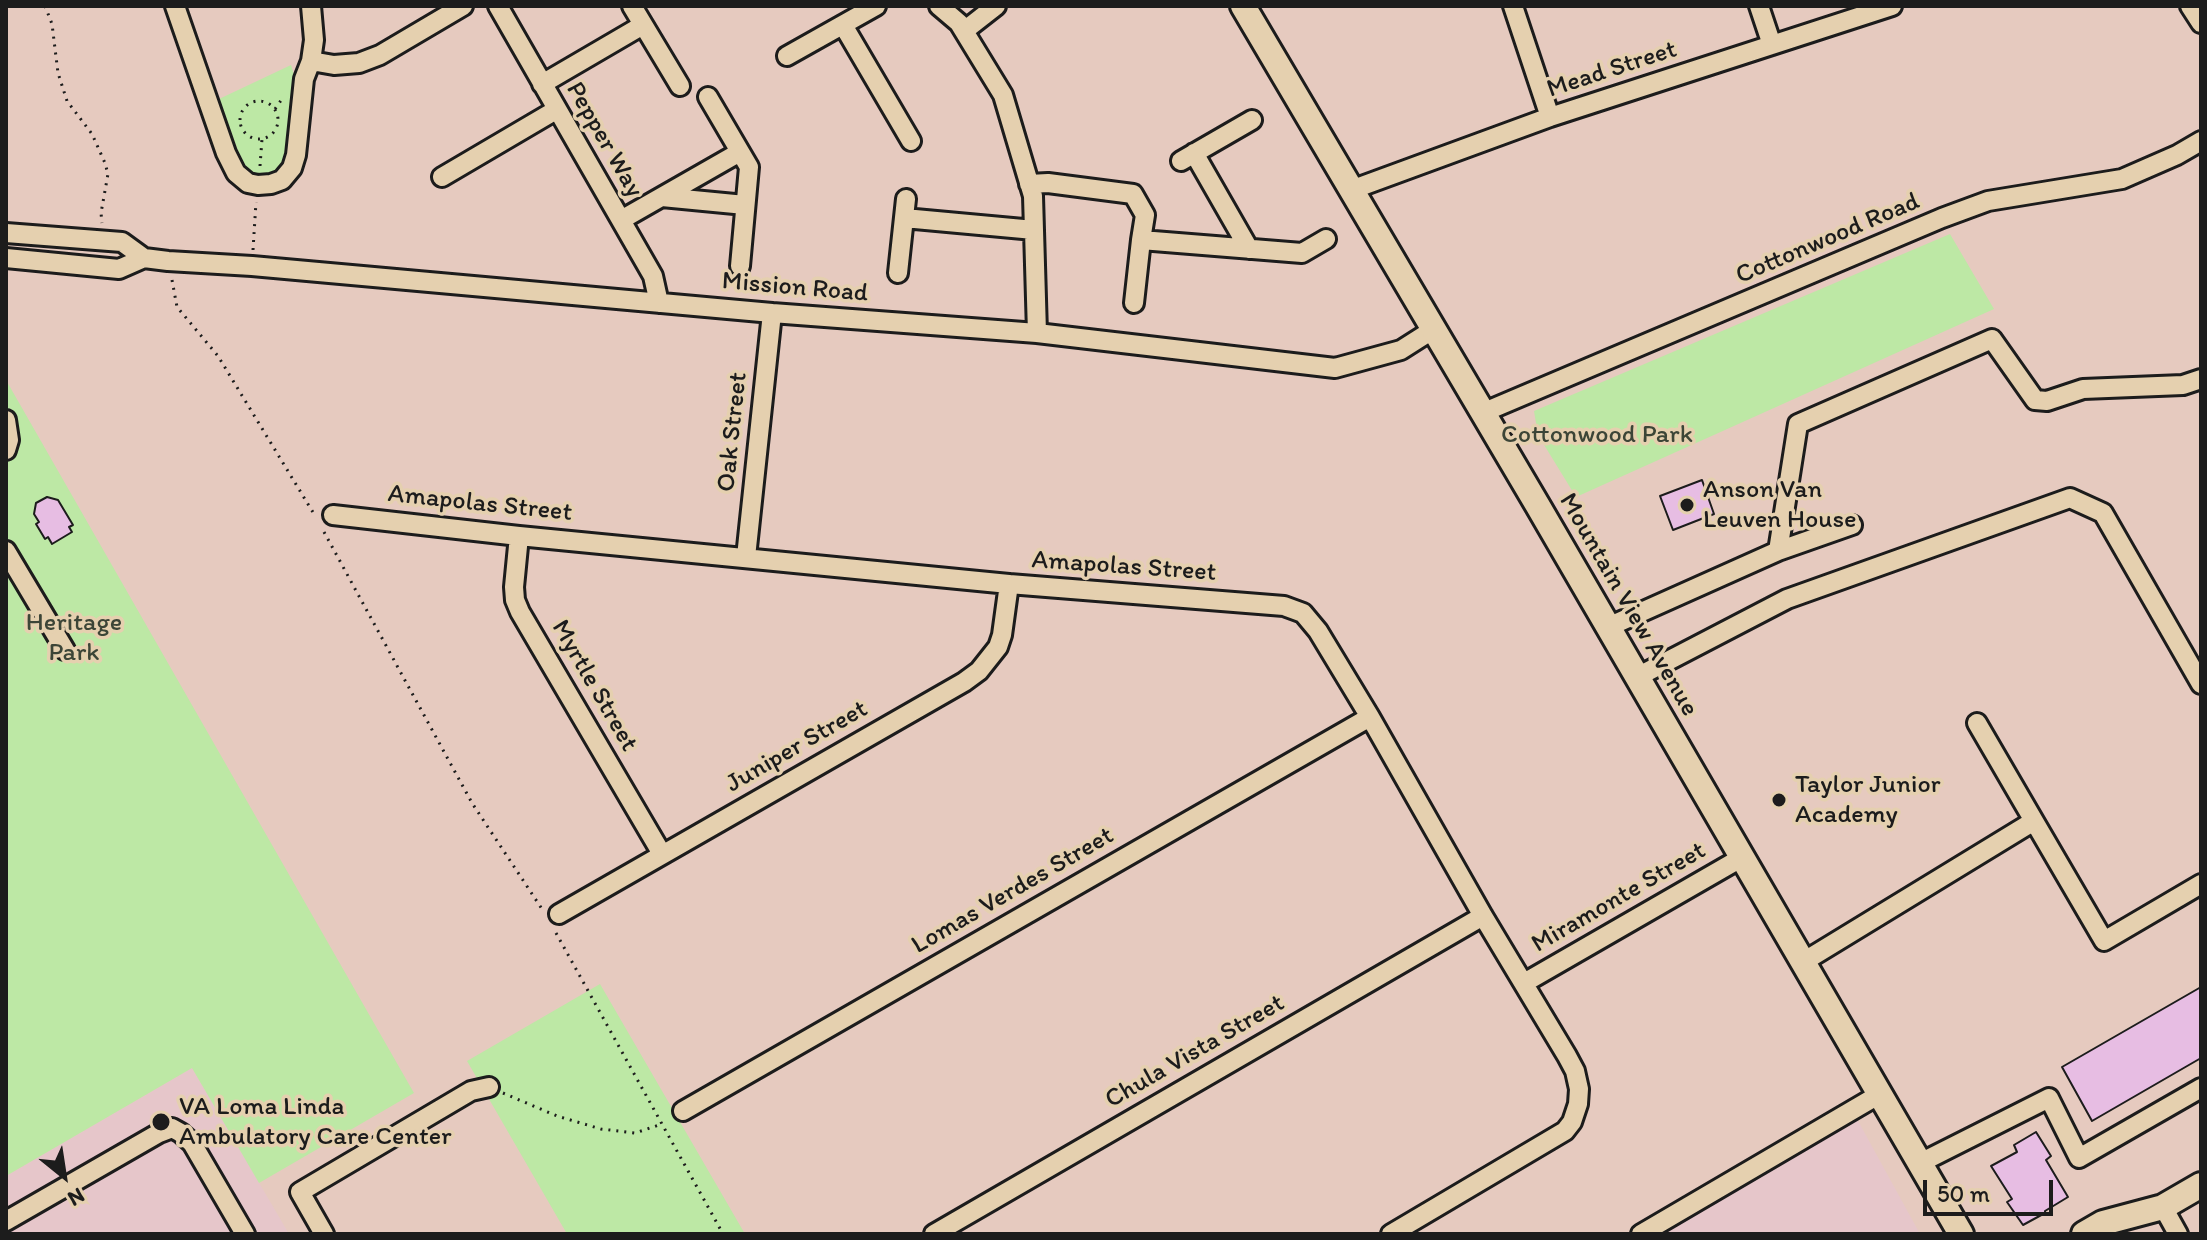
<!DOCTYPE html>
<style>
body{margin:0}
#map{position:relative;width:2207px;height:1240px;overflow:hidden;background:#e6cabf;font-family:Itim,sans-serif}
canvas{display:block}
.frame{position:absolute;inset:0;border:8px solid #1c1c1c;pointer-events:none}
.north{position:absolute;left:24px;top:1136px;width:80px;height:80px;-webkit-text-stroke:6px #e5d0af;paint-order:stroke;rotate:150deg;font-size:22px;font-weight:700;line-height:32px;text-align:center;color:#1c1c1c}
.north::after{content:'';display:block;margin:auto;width:28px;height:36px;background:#1c1c1c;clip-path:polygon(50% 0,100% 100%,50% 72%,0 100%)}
.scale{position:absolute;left:1923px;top:1180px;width:130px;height:36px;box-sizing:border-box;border:4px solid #1c1c1c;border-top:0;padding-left:10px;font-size:24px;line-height:28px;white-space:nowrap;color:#1c1c1c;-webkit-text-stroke:6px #e5d0af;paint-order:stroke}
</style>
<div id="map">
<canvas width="2207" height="1240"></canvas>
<div class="frame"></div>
<div class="north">N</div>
<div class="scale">50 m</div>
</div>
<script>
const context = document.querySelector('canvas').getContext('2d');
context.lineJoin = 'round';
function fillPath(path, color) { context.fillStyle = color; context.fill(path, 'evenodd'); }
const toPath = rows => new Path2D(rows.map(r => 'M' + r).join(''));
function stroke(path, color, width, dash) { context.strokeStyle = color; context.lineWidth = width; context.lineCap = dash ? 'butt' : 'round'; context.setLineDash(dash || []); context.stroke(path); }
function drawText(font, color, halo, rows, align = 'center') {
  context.font = font + ' Itim,sans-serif'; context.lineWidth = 7; context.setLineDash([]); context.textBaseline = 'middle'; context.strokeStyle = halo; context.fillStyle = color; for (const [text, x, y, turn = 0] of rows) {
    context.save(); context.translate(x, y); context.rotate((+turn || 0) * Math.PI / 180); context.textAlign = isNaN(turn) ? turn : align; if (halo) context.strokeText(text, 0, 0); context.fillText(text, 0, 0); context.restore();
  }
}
fillPath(toPath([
 [192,1068,289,1234,6,1234,6,1176],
 [1857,1119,1920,1234,1660,1234]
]), '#e6c6ca');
fillPath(toPath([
 [291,65,296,81,286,163,279,171,269,175,254,173,247,170,242,162,219,99],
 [1950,234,1994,309,1576,497,1538,435,1534,411],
 [6,380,414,1093,259,1183,192,1068,6,1176],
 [600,984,745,1234,567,1234,467,1061]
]), '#bde8a5');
const building = toPath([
 [1702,480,1714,514,1673,530,1660,496,1702,480],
 [47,497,58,500,73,525,69,527,72,532,52,544,48,537,45,539,36,524,39,522,34,514,36,503,47,497],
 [2201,987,2201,1058,2092,1121,2062,1067,2201,987],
 [2036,1132,2051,1156,2046,1160,2068,1197,2045,1211,2045,1213,2023,1225,2007,1202,2012,1199,1991,1166,2017,1152,2014,1145,2036,1132]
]);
fillPath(building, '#e7bde3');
stroke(building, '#1c1c1c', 2);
const minor = toPath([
 [175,6,226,153,236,173,248,183,258,185,271,184,282,180,292,168,296,155,304,79,311,61,314,40,311,6],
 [498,6,653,276,659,303],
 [632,6,680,86],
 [939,6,959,23,1003,95,1033,196,1037,333],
 [1513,6,1550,117],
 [1759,6,1772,45],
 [2190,6,2201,23],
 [843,25,911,141],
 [964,31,996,6],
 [787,56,876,6],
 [311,61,334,65,359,63,380,55,463,6],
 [542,84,643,25],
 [708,97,749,167,740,266],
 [1194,153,1249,249],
 [1181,161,1252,120],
 [442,177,556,110],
 [1029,184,1048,183,1133,194,1145,215,1141,240,1302,253,1326,239],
 [1351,190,1550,117,1892,6],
 [662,197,745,205],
 [904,218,1034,230],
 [621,220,740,152],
 [6,233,122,242,144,258,168,261,252,266,772,313,1037,333,1335,368,1401,350,1434,329],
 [6,258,119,269,144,258],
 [898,273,906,199],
 [1134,303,1141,240],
 [1482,413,1942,218,1988,201,2122,179,2177,155,2201,141],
 [6,420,9,440,6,450],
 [333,515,519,536,1009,584,1284,606,1303,613,1318,631,1370,717,1483,916,1567,1056,1575,1071,1579,1089,1578,1104,1572,1122,1565,1131,1391,1234],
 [519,536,514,587,515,600,520,612,662,854],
 [6,551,65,650],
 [1778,551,1852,525],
 [746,557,772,313],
 [1608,627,1778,551,1798,424,1992,339,2035,400,2047,401,2083,389,2183,385,2201,379],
 [1637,677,1787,599,2070,498,2103,513,2201,684],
 [1977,723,2034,821],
 [559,914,964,682,979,671,998,647,1002,635,1009,584],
 [1803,962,2034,821,2104,941,2201,884],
 [1524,983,1741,858],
 [683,1111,1370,717],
 [1920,1163,2049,1098,2079,1158,2201,1088],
 [2163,1207,2178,1234],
 [6,1221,159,1133,172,1128,181,1133,192,1143,245,1234],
 [324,1234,300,1192,471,1091,489,1087],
 [934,1234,1483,916],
 [1641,1234,1880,1094]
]);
const major = toPath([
 [1243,6,1538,506,1961,1234],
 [2084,1234,2103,1223,2163,1207,2201,1185]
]);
stroke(minor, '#1c1c1c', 24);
stroke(major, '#1c1c1c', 30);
stroke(toPath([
 [45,6,52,24,58,73,67,101,92,134,105,163,108,174,101,213,102,223],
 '240 120a19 19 0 1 1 38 0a19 19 0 1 1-38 0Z',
 [275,109,284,96],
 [260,166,262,139],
 [253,250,256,202],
 [172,280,177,307,218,356,314,514],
 [324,532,472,803,542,909],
 [556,933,723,1234],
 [503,1093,557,1116,601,1129,635,1133,662,1124]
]), '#1c1c1c', 3, [2, 6]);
stroke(minor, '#e5d0af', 18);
stroke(major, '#e5d0af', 24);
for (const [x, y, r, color] of [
 [1687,505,8,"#1c1c1c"],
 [1779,800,8,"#1c1c1c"],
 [161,1122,10,"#1c1c1c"]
]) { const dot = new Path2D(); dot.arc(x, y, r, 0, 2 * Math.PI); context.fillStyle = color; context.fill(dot); stroke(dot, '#e5d0af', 3); }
drawText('26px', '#1c1c1c', '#e5d0af', [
 ["Mead Street",1612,70,-18],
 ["Pepper Way",604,140,60],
 ["Cottonwood Road",1828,239,-23],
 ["Mission Road",795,288,5],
 ["Oak Street",733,432,-84],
 ["Amapolas Street",480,504,6],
 ["Amapolas Street",1124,567,4],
 ["Mountain View Avenue",1628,605,60],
 ["Myrtle Street",594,686,60],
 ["Juniper Street",797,747,-30],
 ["Lomas Verdes Street",1013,891,-30],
 ["Miramonte Street",1619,898,-30],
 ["Chula Vista Street",1195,1052,-30]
]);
drawText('26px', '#3c4537', '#e5d0af', [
 ["Cottonwood Park",1597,435],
 ["Heritage",74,623],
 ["Park",74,653]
]);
drawText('26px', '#1c1c1c', '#e5d0af', [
 ["Anson Van",1703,490],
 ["Leuven House",1703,520],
 ["Taylor Junior",1795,785],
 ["Academy",1795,815],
 ["VA Loma Linda",179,1107],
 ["Ambulatory Care Center",179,1137]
], 'left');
</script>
